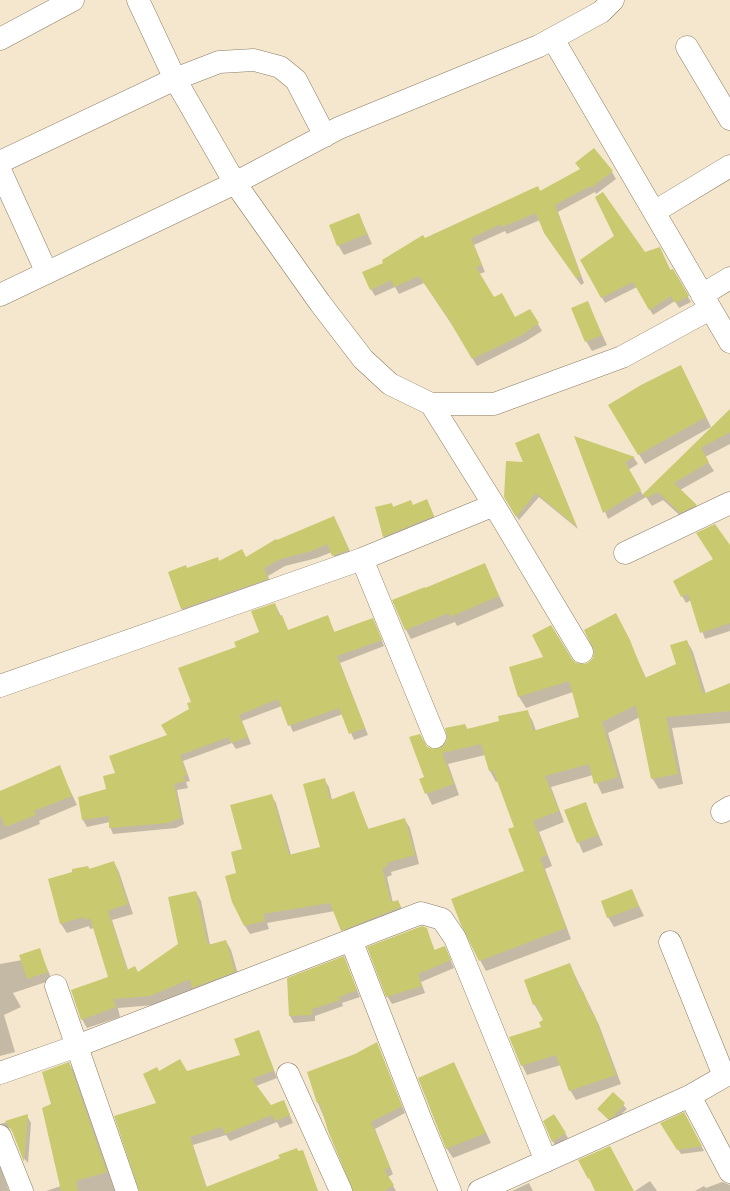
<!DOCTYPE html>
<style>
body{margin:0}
canvas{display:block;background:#f5e7cd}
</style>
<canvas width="730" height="1191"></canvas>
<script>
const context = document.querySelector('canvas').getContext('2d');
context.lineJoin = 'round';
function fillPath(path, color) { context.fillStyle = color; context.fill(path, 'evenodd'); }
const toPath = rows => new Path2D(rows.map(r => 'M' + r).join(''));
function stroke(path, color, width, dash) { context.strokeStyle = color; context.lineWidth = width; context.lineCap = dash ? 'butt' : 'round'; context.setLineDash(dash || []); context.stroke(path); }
fillPath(toPath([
 [612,172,616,179,596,194,595,192,558,212,584,283,581,285,549,240,540,220,507,234,505,231,474,245,485,272,479,274,494,299,515,318,538,324,542,331,526,341,477,366,452,325,424,283,399,294,395,287,375,296,371,289,384,263,425,240,540,192],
 [359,214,372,244,344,255,338,245],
 [662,253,671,271,672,270,691,302,679,308,675,301,653,315,637,287,605,303,581,260],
 [587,302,607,345,592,351,586,341],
 [686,376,711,427,645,464,609,406],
 [730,411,730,444,705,457,714,471,680,490,696,505,701,514,686,521,663,500,652,506,646,497,608,519,575,438,634,458,638,464,628,470,643,495],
 [541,439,578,529,539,497,519,520,505,497],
 [427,500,436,521,386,541,384,537,391,504,394,508,413,506],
 [338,525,353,558,338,564,332,552,317,558,285,566,268,576,271,587,187,616,182,609,169,572,246,558],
 [730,546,730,631,705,639,691,600,686,603,682,596,714,560],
 [484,564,504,606,457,626,455,622,411,639,406,630,425,590],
 [275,604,288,631,327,616,335,633,376,626,384,646,340,663,368,735,354,740,343,714,293,732,282,706,242,721,251,744,236,749,232,743,183,761,190,781,186,782,188,788,177,790,184,824,176,828,113,834,110,827,110,822,87,827,83,820,79,798,108,790,116,773,168,736,190,709,192,702,238,648,260,633],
 [622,625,646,678,677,664,687,641,693,652,706,694,730,691,730,723,672,728,683,784,659,789,652,778,640,717,608,733,624,788,602,794,593,775,551,787,564,822,539,832,552,866,545,869,571,939,486,971,480,960,526,872,516,827,498,781,496,782,490,771,485,755,448,764,459,795,432,805,420,779,425,778,427,748,434,750,440,749,465,725,468,730,501,722,527,711,533,722,536,731,580,718,573,692,526,708,519,697,510,668,570,659,576,664,583,665,589,663],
 [59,767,77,805,39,821,40,824,0,840,0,792],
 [324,779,329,787,332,800,353,793,369,830,405,820,410,828,419,864,391,872,392,875,387,877,393,903,397,901,402,909,347,938,335,911,267,923,269,929,250,934,245,926,237,874,243,850,271,795,276,803,291,855,321,848],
 [585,803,603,845,583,853,565,811],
 [114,862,119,872,133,914,112,920,128,970,138,973,179,945,196,892,201,901,210,945,226,941,231,950,240,981,198,997,194,989,155,1005,118,1008,120,1017,87,1028,82,1019,110,977,94,928,90,929,89,926,67,933,61,924,74,873,88,867,90,870],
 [632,891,644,916,614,927,608,917],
 [426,929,435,951,448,954,454,968,421,982,425,993,392,1004,387,996],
 [39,949,52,980,13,993,21,1007,4,1015,15,1052,0,1056,0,964,22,960],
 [343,957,360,997,342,1003,343,1006,315,1016,315,1021,294,1023,290,1016,288,979],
 [570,965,599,1025,621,1084,576,1100,570,1090,561,1065,527,1075,522,1065,543,1027,544,1021,534,1004],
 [259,1031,277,1078,256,1086,271,1106,284,1101,293,1123,280,1128,277,1122,230,1141,226,1135,193,1145,207,1188,302,1151,318,1191,140,1191,157,1104,159,1072,186,1072,241,1056],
 [377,1044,405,1113,375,1129,393,1174,388,1177,396,1191,354,1191,318,1103,355,1055],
 [69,1063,73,1070,115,1191,46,1191,61,1186,52,1105],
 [453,1063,491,1143,453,1158,447,1149,419,1079],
 [613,1094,627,1109,612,1123,599,1110],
 [684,1114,704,1151,681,1154,664,1128],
 [554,1115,568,1138,555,1146,553,1141],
 [27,1116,31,1123,28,1163,22,1156,15,1135,10,1128,8,1128,11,1133,6,1131,0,1131,0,1124],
 [0,1166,9,1191,0,1191],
 [650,1181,657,1191,635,1191],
 [722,1182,730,1185,730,1191,695,1191,704,1186,706,1188],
 [529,1183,533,1191,512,1191]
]), '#0003');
fillPath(toPath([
 [594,148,613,171,591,188,590,186,555,205,581,276,576,278,544,233,536,213,502,227,501,224,471,238,482,265,476,267,494,297,502,293,515,317,530,309,539,323,522,335,472,359,448,318,419,276,394,287,391,280,370,290,362,272,383,263,382,260,423,235,425,238,538,186,540,191,580,169,575,163],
 [603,192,645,252,660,247,670,270,673,269,689,296,675,303,671,296,649,310,633,282,601,298,580,260,614,236,595,197],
 [359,213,367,234,337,246,329,225],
 [588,301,602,335,585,342,571,308],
 [681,365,706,417,638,455,608,405,641,385],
 [730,409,730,432,701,448,709,462,674,483,697,505,680,513,658,492,646,498,643,494],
 [539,433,577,527,536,493,516,517,504,497,506,461,523,462,515,443],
 [574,436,635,457,625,462,641,490,603,513],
 [427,499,434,516,383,537,375,507,392,503,393,507,411,500,413,505],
 [334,516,349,550,332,556,327,544,312,551,280,559,264,568,268,579,181,609,168,572,186,565,187,568,218,557,219,561,242,549,246,557,276,539,277,540],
 [715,524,730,545,730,623,700,633,688,594,681,597,673,581,713,559,696,533],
 [485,563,499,596,450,617,449,613,405,630,392,600,425,587,425,588],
 [275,603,279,616,282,615,288,630,328,615,334,632,373,618,382,640,337,656,365,728,349,734,339,708,288,726,278,699,239,715,248,737,231,743,229,737,180,755,187,775,183,776,185,781,174,784,181,818,167,823,109,828,109,816,82,820,78,797,106,789,103,776,115,773,109,756,167,735,161,725,189,709,187,703,191,702,178,668,236,647,234,642,259,632,251,611],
 [616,613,630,640,645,678,676,664,670,645,687,640,703,694,730,683,730,711,666,717,678,774,651,779,636,705,602,722,618,777,594,784,589,764,545,776,559,811,533,821,547,855,540,858,566,928,479,961,461,925,451,899,524,871,508,829,514,827,493,770,489,771,481,744,442,753,454,784,425,794,419,779,424,777,409,737,420,734,427,747,434,749,440,748,445,744,447,738,445,728,465,724,467,729,499,721,498,716,528,710,533,731,579,717,569,681,518,697,509,667,543,657,532,635,551,625,572,659,576,663,583,664,588,663,593,658,594,651,584,630],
 [60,765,72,796,34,811,36,815,5,827,0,814,0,791],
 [325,778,330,800,354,791,368,829,405,818,415,855,387,863,388,866,382,868,391,902,398,900,401,907,341,931,330,903,263,914,265,921,244,926,232,902,225,876,236,873,231,852,242,849,230,805,272,794,289,855,320,847,303,784],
 [586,802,598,835,577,843,564,810],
 [114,861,128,904,108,911,127,970,135,966,138,972,178,944,168,897,196,891,208,945,226,940,235,972,192,988,190,979,150,996,113,999,116,1007,81,1020,71,990,108,977,90,918,84,920,84,917,60,924,48,879,72,872,72,869,88,866,89,869],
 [632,889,639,906,607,918,601,901],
 [422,926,427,928,434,950,445,946,451,960,418,974,422,986,386,997,367,947],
 [40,948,48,972,27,979,19,955],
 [344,956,357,990,339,997,340,1000,312,1009,312,1015,289,1016,287,978],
 [570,963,581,992,583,991,592,1014,594,1014,616,1075,569,1091,556,1055,521,1066,509,1037,541,1027,539,1022,543,1020,536,1004,533,1005,524,980],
 [259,1030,274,1070,252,1079,271,1105,284,1100,290,1115,275,1121,272,1115,225,1134,222,1127,190,1137,206,1187,280,1158,278,1155,297,1148,298,1151,303,1150,318,1191,139,1191,114,1116,156,1103,143,1074,157,1067,159,1071,180,1059,187,1071,240,1055,234,1039],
 [377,1042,402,1106,371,1122,390,1167,384,1170,394,1185,384,1191,353,1191,328,1131,320,1103,317,1103,307,1072,355,1054],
 [69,1062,107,1172,76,1181,78,1191,61,1191,42,1108,51,1104,42,1072],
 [454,1062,486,1133,446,1149,418,1078],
 [613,1092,625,1103,613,1117,608,1119,597,1109],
 [684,1112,702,1146,677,1150,660,1123],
 [28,1114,24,1162,12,1131,5,1121],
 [554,1114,566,1133,552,1142,543,1121],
 [610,1146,634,1191,595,1191,589,1178,588,1179,578,1160]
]), '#c9ca6f');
const minor = toPath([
 [138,0,175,79,235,183,320,303,363,359,390,384,431,404,494,404,622,357,710,309],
 [0,39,73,0],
 [553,39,730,342],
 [687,47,730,119],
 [0,162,175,79,219,62,254,60,280,67,296,80,325,136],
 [0,170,47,273],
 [654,212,730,166],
 [0,295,235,183,339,128,539,46,601,12,613,0],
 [702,295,730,278],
 [431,404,494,505,582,652],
 [625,553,730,503],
 [362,559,435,737],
 [0,686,362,559,494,505],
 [722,812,730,807],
 [351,940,420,1118,450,1191],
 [670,942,724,1076],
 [56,986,127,1191],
 [0,1073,77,1046,421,913,442,919,455,938,546,1161],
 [288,1074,341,1191],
 [690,1096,730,1172],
 [0,1136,22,1191],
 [479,1191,690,1096,730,1073]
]);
stroke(minor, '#8a7d65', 23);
stroke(minor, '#fff', 22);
</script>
